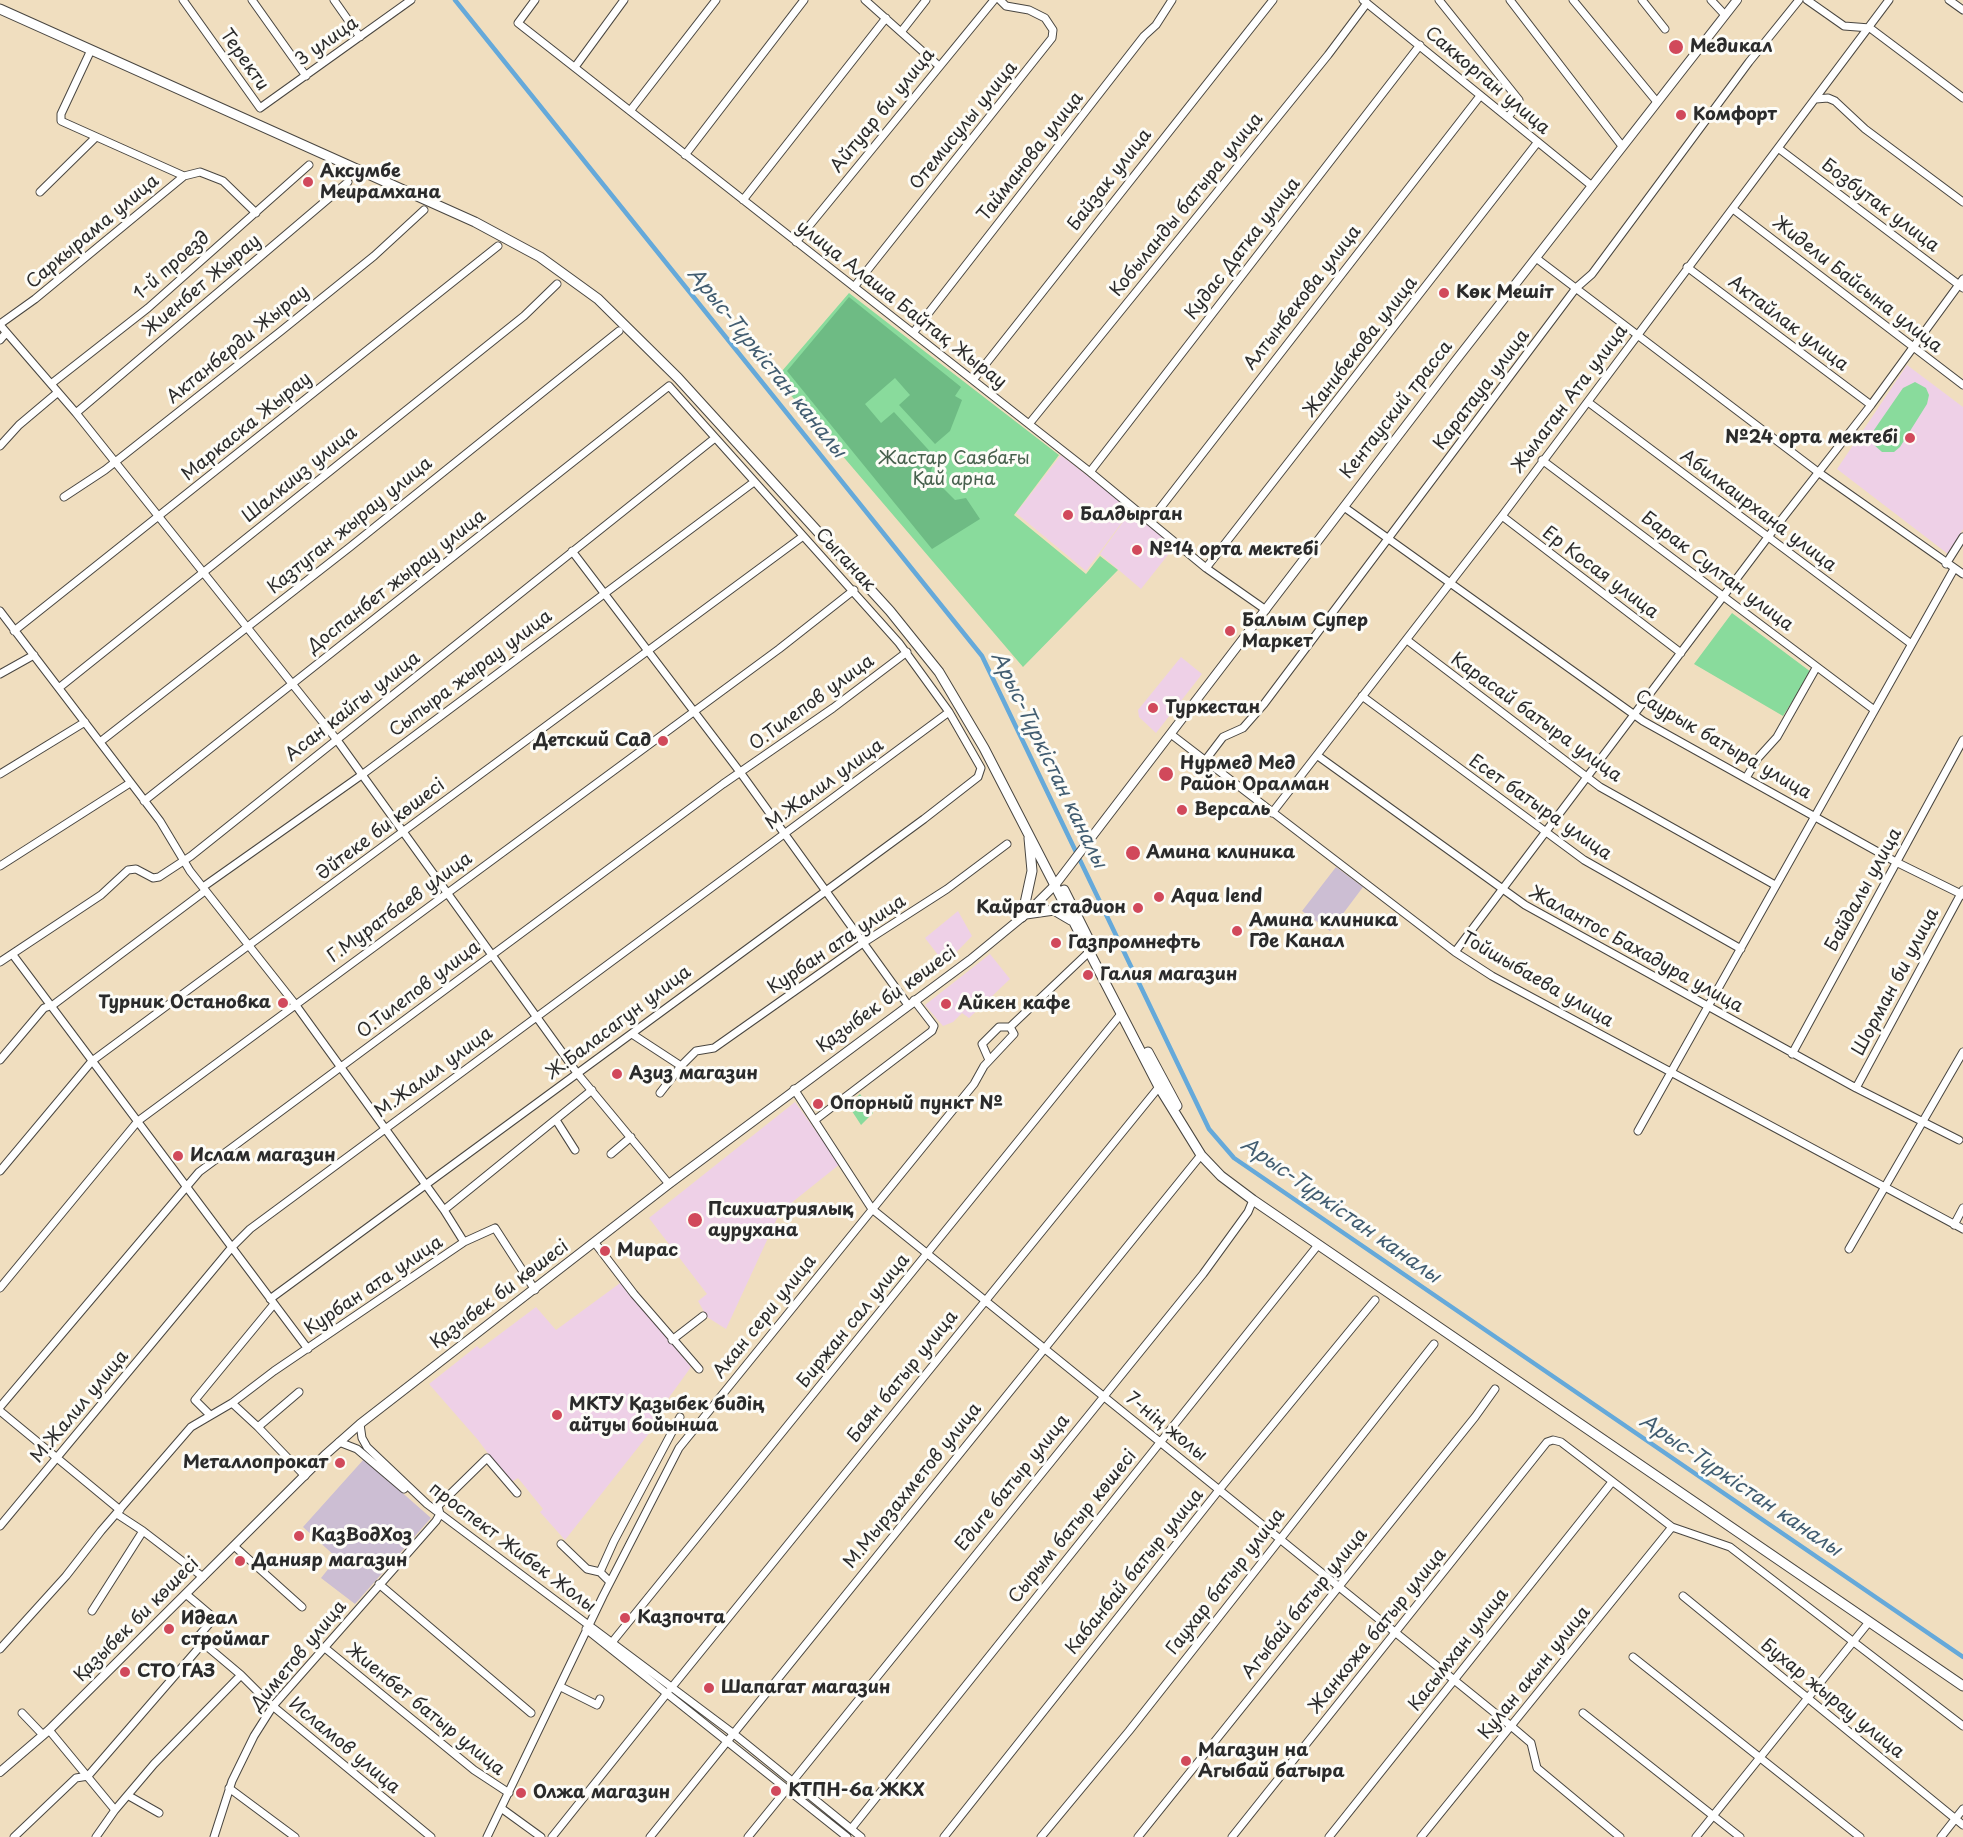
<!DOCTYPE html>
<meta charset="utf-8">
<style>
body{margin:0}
canvas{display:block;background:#f0debf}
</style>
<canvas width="1963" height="1837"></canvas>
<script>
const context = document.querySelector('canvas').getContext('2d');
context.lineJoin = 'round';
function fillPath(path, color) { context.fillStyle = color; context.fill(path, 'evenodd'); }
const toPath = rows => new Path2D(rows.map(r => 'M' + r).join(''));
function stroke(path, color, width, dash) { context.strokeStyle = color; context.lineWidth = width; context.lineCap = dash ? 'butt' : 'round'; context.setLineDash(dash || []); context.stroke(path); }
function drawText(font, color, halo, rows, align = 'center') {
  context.font = font + ' "Playpen Sans",sans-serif'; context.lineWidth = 6; context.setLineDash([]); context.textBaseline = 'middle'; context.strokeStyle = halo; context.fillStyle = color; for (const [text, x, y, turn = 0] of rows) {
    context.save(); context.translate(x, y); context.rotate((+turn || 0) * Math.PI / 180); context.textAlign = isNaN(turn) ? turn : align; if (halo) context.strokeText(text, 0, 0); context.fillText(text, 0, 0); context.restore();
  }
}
fillPath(toPath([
 [1907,365,1963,407,1963,529,1948,554,1837,469],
 [1061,455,1131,510,1086,571,1016,513],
 [1130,512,1175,546,1141,589,1100,554],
 [1181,657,1202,674,1156,733,1139,717,1138,710],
 [958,911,972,936,945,964,925,938],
 [990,954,1010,979,969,1018,962,1013,953,1022,943,1026,925,1005],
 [795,1102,840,1164,780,1212,726,1329,707,1317,698,1301,707,1294,649,1218],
 [623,1281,691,1367,647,1428,651,1431,565,1540,540,1512,543,1509,518,1478,510,1483,478,1440,429,1384,477,1346,480,1349,536,1307,556,1330]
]), '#eed0e7');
fillPath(toPath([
 [1336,867,1363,887,1330,931,1302,911],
 [364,1459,431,1518,355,1604,321,1578,337,1558,303,1527]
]), '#ccbed3');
fillPath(toPath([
 [849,293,1059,455,1014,515,1086,574,1100,556,1118,570,1023,667,776,378],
 [1915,382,1926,388,1929,395,1927,404,1900,447,1894,452,1882,452,1873,444,1874,430,1903,388],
 [1732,613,1811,672,1783,716,1694,664],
 [860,1094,873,1113,861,1125,848,1105]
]), '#89db9c');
fillPath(toPath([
 [849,297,961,387,955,396,962,400,950,431,935,444,899,405,910,395,895,378,865,404,881,423,894,412,935,457,930,475,955,500,966,498,980,519,932,549,787,371]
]), '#6ebb84');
stroke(toPath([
 [455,0,982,656,1209,1129,1234,1158,1963,1657]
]), '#65a9da', 4.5);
const minor = toPath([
 [183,0,260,108,411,0],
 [252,0,306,76],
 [334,0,360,37],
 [535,0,518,23,1090,472,1206,568,1266,610],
 [865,0,939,66],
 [1363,0,1592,186],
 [1439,0,1519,100,1517,106,1508,117],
 [1510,0,1622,146],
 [1573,0,1657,102],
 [1642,0,1665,29],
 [1711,0,1725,15],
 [1807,0,1844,26,1870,28,1963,98],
 [1949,0,1963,10],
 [901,32,926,0],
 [575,67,624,0],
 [1816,99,1828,98,1835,101,1865,129,1963,202],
 [630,111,716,0],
 [1778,148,1963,288],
 [685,155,804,0],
 [184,176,200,172,223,181,256,213],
 [40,192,95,138],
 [743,200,886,18],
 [1733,209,1963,385],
 [796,242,994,0],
 [1536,258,1818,472,1963,574],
 [1687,267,1871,405],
 [854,287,1052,38,1053,30,1045,18,1029,10,1006,6,1000,0],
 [0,324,35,299,184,176,61,121,61,114,91,50],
 [0,325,76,413,337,740,577,1073,669,1184],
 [913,333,1144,36,1156,25,1172,0],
 [0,340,6,333],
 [973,380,1273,0],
 [51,384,148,308,309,165],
 [1588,402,1910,643],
 [76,413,348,182],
 [1029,424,1328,55,1367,3],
 [0,446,19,425,57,393],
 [1542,460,1873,709],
 [1090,472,1420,45],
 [64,497,105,470,281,331,374,256,424,210],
 [1344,507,1643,721,1896,862,1963,895],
 [1502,516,1681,653],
 [1151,520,1480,96],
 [572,551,740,772,908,1005],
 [1946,564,1963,537],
 [1206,568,1537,143],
 [0,611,160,821,190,871,295,1004,444,1210],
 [14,631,498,246],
 [1407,640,1600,787,1775,885],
 [0,674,34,655],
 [60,687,524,316,557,284],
 [1362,696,1584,860,1741,949],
 [1172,735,1455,952,1492,976,1963,1229],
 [100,742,350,547,619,331],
 [1318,756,1525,905,1856,1088,1959,1140],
 [1204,762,1223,737,1243,728,1264,704,1576,288,1592,274,1749,62,1799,0],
 [0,774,85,722],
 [1746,778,1758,758,1777,737,1816,668],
 [144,801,669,386,899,643,949,712,981,768,978,777,924,819,270,1299],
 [1272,813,1502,516,1889,0],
 [0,866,130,783],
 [203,887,363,774,754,482],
 [1455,952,1768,537,1871,405,1963,279],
 [13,955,308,1349],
 [0,962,101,895,128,870,136,869,153,878,159,877,191,856,715,438],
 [632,1034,681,1066,696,1051,714,1048,863,943,947,889,1007,844],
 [1792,1054,1963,740],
 [0,1060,44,1008,53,1005,205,891],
 [989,1060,982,1044,999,1027,1010,1027],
 [1856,1088,1963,890],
 [794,1089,872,1209,1511,1726,1531,1743,1537,1768,1620,1837],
 [660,1093,681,1066],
 [556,1120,575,1150],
 [815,1120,932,1031,934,1026,914,1000],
 [1638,1131,1954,569],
 [611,1154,631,1137],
 [0,1171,92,1061,802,537],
 [1954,1225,1963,1208],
 [464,1242,444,1210,592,1090],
 [595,1243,634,1294,699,1369],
 [1849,1249,1963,1052],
 [0,1288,138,1121,779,649,854,590],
 [672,1340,703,1316],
 [299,1392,258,1427,305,1476],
 [232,1403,258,1427],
 [0,1407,199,1172,723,784,833,708,907,652],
 [0,1411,120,1510],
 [210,1415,195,1400,274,1304],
 [360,1424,362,1438,367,1447,427,1504,734,1734,861,1837],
 [339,1442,357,1449,404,1489],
 [0,1526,232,1247,250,1229,949,712],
 [143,1531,203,1577],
 [561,1544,587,1569,600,1572],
 [234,1546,302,1607],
 [610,1582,600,1572,614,1541,680,1417],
 [379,1584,531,1713],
 [1683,1596,1963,1825],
 [92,1611,143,1531,117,1514],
 [586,1629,847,1837],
 [203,1643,241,1675,269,1703,431,1837],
 [609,1646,1121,1014],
 [325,1648,474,1770,509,1793],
 [0,1649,66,1576,101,1531,191,1427,232,1403,274,1371,464,1242,495,1228,535,1290],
 [1633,1657,1860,1837],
 [561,1687,597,1705,600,1699],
 [672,1687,1159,1087],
 [22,1713,43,1735],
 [1583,1713,1740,1837],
 [49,1730,115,1810],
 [792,1782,1203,1274,1248,1212,1253,1200],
 [229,1788,295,1837],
 [129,1796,159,1813],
 [501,1808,541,1837],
 [851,1829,1318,1245],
 [14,1837,76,1778,88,1776,203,1643,197,1638,214,1618,187,1595],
 [96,1837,115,1810,154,1764,241,1675],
 [214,1837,232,1781,254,1736,273,1706,436,1521,440,1514,438,1506,487,1458,517,1493],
 [487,1837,603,1596,679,1448,974,1084,984,1066,1014,1034,1010,1027,1089,952],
 [552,1837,668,1692],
 [650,1837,1201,1155],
 [748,1837,787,1789],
 [944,1837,1219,1490,1375,1300],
 [1041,1837,1129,1731,1434,1344],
 [1138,1837,1475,1417,1495,1389],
 [1232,1837,1547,1442,1553,1440,1561,1442,1672,1527,1730,1547,1963,1726],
 [1329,1837,1612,1482],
 [1421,1837,1672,1527],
 [1696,1837,1869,1622],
 [1941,1837,1963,1809]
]);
const major = toPath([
 [0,1772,49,1730,325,1455,360,1424,669,1184,970,960,1026,914,1055,885,1453,364,1737,0]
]);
const highway = toPath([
 [0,9,475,222,540,257,598,299,678,378,890,611,939,672,984,748,1159,1087,1201,1155,1221,1176,1253,1200,1963,1686],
 [1064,890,1091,944],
 [1026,914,1054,910,1071,920],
 [1022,917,1032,871,1029,838],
 [1148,1052,1177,1106]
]);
stroke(minor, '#494641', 9);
stroke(major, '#494641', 10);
stroke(highway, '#494641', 11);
stroke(minor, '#fff', 7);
stroke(major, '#fff', 8);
stroke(highway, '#fff', 9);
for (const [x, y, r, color] of [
 [1676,47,8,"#d1495b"],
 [1681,115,6,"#d1495b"],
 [308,182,6,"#d1495b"],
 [1444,293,6,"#d1495b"],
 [1910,438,6,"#d1495b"],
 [1068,515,6,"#d1495b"],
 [1137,550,6,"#d1495b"],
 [1230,631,6,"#d1495b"],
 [1153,708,6,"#d1495b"],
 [663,741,6,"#d1495b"],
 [1166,774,8,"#d1495b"],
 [1182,810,6,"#d1495b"],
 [1133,853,8,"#d1495b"],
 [1159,897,6,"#d1495b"],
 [1138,908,6,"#d1495b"],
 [1237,931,6,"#d1495b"],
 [1056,943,6,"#d1495b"],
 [1088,975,6,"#d1495b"],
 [283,1003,6,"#d1495b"],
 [946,1004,6,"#d1495b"],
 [617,1074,6,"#d1495b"],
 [818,1104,6,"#d1495b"],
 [178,1156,6,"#d1495b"],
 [695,1220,8,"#d1495b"],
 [605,1251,6,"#d1495b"],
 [557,1415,6,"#d1495b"],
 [340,1463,6,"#d1495b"],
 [299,1536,6,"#d1495b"],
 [240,1561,6,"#d1495b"],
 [625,1618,6,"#d1495b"],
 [169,1629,6,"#d1495b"],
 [125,1672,6,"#d1495b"],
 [709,1688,6,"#d1495b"],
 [1186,1761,6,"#d1495b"],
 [776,1791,6,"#d1495b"],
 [521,1793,6,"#d1495b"]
]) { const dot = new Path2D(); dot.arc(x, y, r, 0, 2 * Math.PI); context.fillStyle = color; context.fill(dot); stroke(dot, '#fdfcf7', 2); }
drawText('18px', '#2b2b2b', '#fdfcf7', [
 ["3 улица",327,42,-35],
 ["Теректи",244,60,55],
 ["Саккорган улица",1487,81,40],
 ["Айтуар би улица",883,111,-51],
 ["Отемисулы улица",964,126,-51],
 ["Тайманова улица",1031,157,-52],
 ["Байзак улица",1110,180,-52],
 ["Кобыланды батыра улица",1187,205,-51],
 ["Бозбутак улица",1880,206,37],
 ["Саркырама улица",93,232,-40],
 ["Кудас Датка улица",1243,249,-52],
 ["1-й проезд",172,266,-41],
 ["Жидели Байсына улица",1857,285,38],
 ["Жиенбет Жырау",202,286,-40],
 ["Алтынбекова улица",1303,298,-52],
 ["улица Алаша Байтақ Жырау",901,305,38],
 ["Актайлак улица",1788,324,37],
 ["Актанберди Жырау",238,345,-39],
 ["Жанибекова улица",1361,347,-52],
 ["Каратауа улица",1482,390,-53],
 ["Жылаган Ата улица",1570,399,-53],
 ["Кентауский трасса",1397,410,-52],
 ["Маркаска Жырау",247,427,-39],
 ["Шалкииз улица",300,475,-39],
 ["Абилкаирхана улица",1758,511,37],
 ["Казтуган жырау улица",350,526,-39],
 ["Сыганак",845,560,47],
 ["Барак Султан улица",1717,572,37],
 ["Ер Косая улица",1600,573,37],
 ["Доспанбет жырау улица",397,582,-38],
 ["Сыпыра жырау улица",471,674,-37],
 ["О.Тилепов улица",812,703,-36],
 ["Асан кайгы улица",353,707,-38],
 ["Карасай батыра улица",1536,718,36],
 ["Саурык батыра улица",1723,745,30],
 ["М.Жалил улица",825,785,-36],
 ["Есет батыра улица",1540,808,35],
 ["Әйтеке би көшесі",381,830,-37],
 ["Байдалы улица",1864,890,-61],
 ["Г.Муратбаев улица",400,908,-36],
 ["Курбан ата улица",837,945,-34],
 ["Жалантос Бахадура улица",1636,950,29],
 ["Тойшыбаева улица",1537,980,30],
 ["Шорман би улица",1896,982,-62],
 ["О.Тилепов улица",419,990,-37],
 ["Қазыбек би көшесі",887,1000,-36],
 ["Ж.Баласагун улица",619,1023,-37],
 ["М.Жалил улица",434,1073,-36],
 ["Курбан ата улица",374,1286,-34],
 ["Қазыбек би көшесі",500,1295,-37],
 ["Акан сери улица",765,1317,-51],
 ["Биржан сал улица",854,1321,-51],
 ["Баян батыр улица",903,1377,-51],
 ["М.Жалил улица",80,1407,-50],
 ["7-нің жолы",1166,1427,39],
 ["Едиге батыр улица",1013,1483,-51],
 ["М.Мырзахметов улица",913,1486,-51],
 ["Сырым батыр көшесі",1073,1527,-51],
 ["проспект Жибек Жолы",512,1548,37],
 ["Кабанбай батыр улица",1135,1572,-51],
 ["Гаухар батыр улица",1226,1582,-52],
 ["Агыбай батыр улица",1305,1604,-51],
 ["Қазыбек би көшесі",137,1620,-45],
 ["Жанкожа батыр улица",1378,1631,-51],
 ["Касымхан улица",1459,1650,-52],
 ["Диметов улица",299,1656,-50],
 ["Кулан акын улица",1535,1673,-51],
 ["Бухар жырау улица",1832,1699,39],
 ["Жиенбет батыр улица",425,1710,39],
 ["Исламов улица",344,1746,40]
]);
drawText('bold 18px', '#2b2b2b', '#fdfcf7', [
 ["Медикал",1690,47],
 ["Комфорт",1693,115],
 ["Аксумбе",320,172],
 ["Меирамхана",320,193],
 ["Көк Мешіт",1456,293],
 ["№24 орта мектебі",1898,438,"right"],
 ["Балдырган",1080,515],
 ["№14 орта мектебі",1149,550],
 ["Балым Супер",1242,621],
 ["Маркет",1242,642],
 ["Туркестан",1165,708],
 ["Детский Сад",651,741,"right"],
 ["Нурмед Мед",1180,764],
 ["Район Оралман",1180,785],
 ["Версаль",1194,810],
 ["Амина клиника",1146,853],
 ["Aqua lend",1171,897],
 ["Кайрат стадион",1126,908,"right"],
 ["Амина клиника",1249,921],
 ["Где Канал",1249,942],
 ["Газпромнефть",1068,943],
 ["Галия магазин",1100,975],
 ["Турник Остановка",271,1003,"right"],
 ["Айкен кафе",958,1004],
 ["Азиз магазин",629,1074],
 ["Опорный пункт №",830,1104],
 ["Ислам магазин",190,1156],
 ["Психиатриялық",708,1210],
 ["аурухана",708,1231],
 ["Мирас",617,1251],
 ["МКТУ Қазыбек бидің",569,1405],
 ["айтуы бойынша",569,1426],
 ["Металлопрокат",328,1463,"right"],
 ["КазВодХоз",311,1536],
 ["Данияр магазин",252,1561],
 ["Казпочта",637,1618],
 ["Идеал",181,1619],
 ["строймаг",181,1640],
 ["СТО ГАЗ",137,1672],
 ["Шапагат магазин",721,1688],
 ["Магазин на",1198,1751],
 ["Агыбай батыра",1198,1772],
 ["КТПН-6а ЖКХ",788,1791],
 ["Олжа магазин",533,1793]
], 'left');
drawText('18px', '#47604d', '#fdfcf7', [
 ["Жастар Саябағы",954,459],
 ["Қай арна",954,480]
]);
drawText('italic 20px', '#425d71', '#fdfcf7', [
 ["Арыс-Түркістан каналы",766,363,51],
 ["Арыс-Түркістан каналы",1048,760,64],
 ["Арыс-Түркістан каналы",1340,1211,35],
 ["Арыс-Түркістан каналы",1740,1486,34]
]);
</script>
